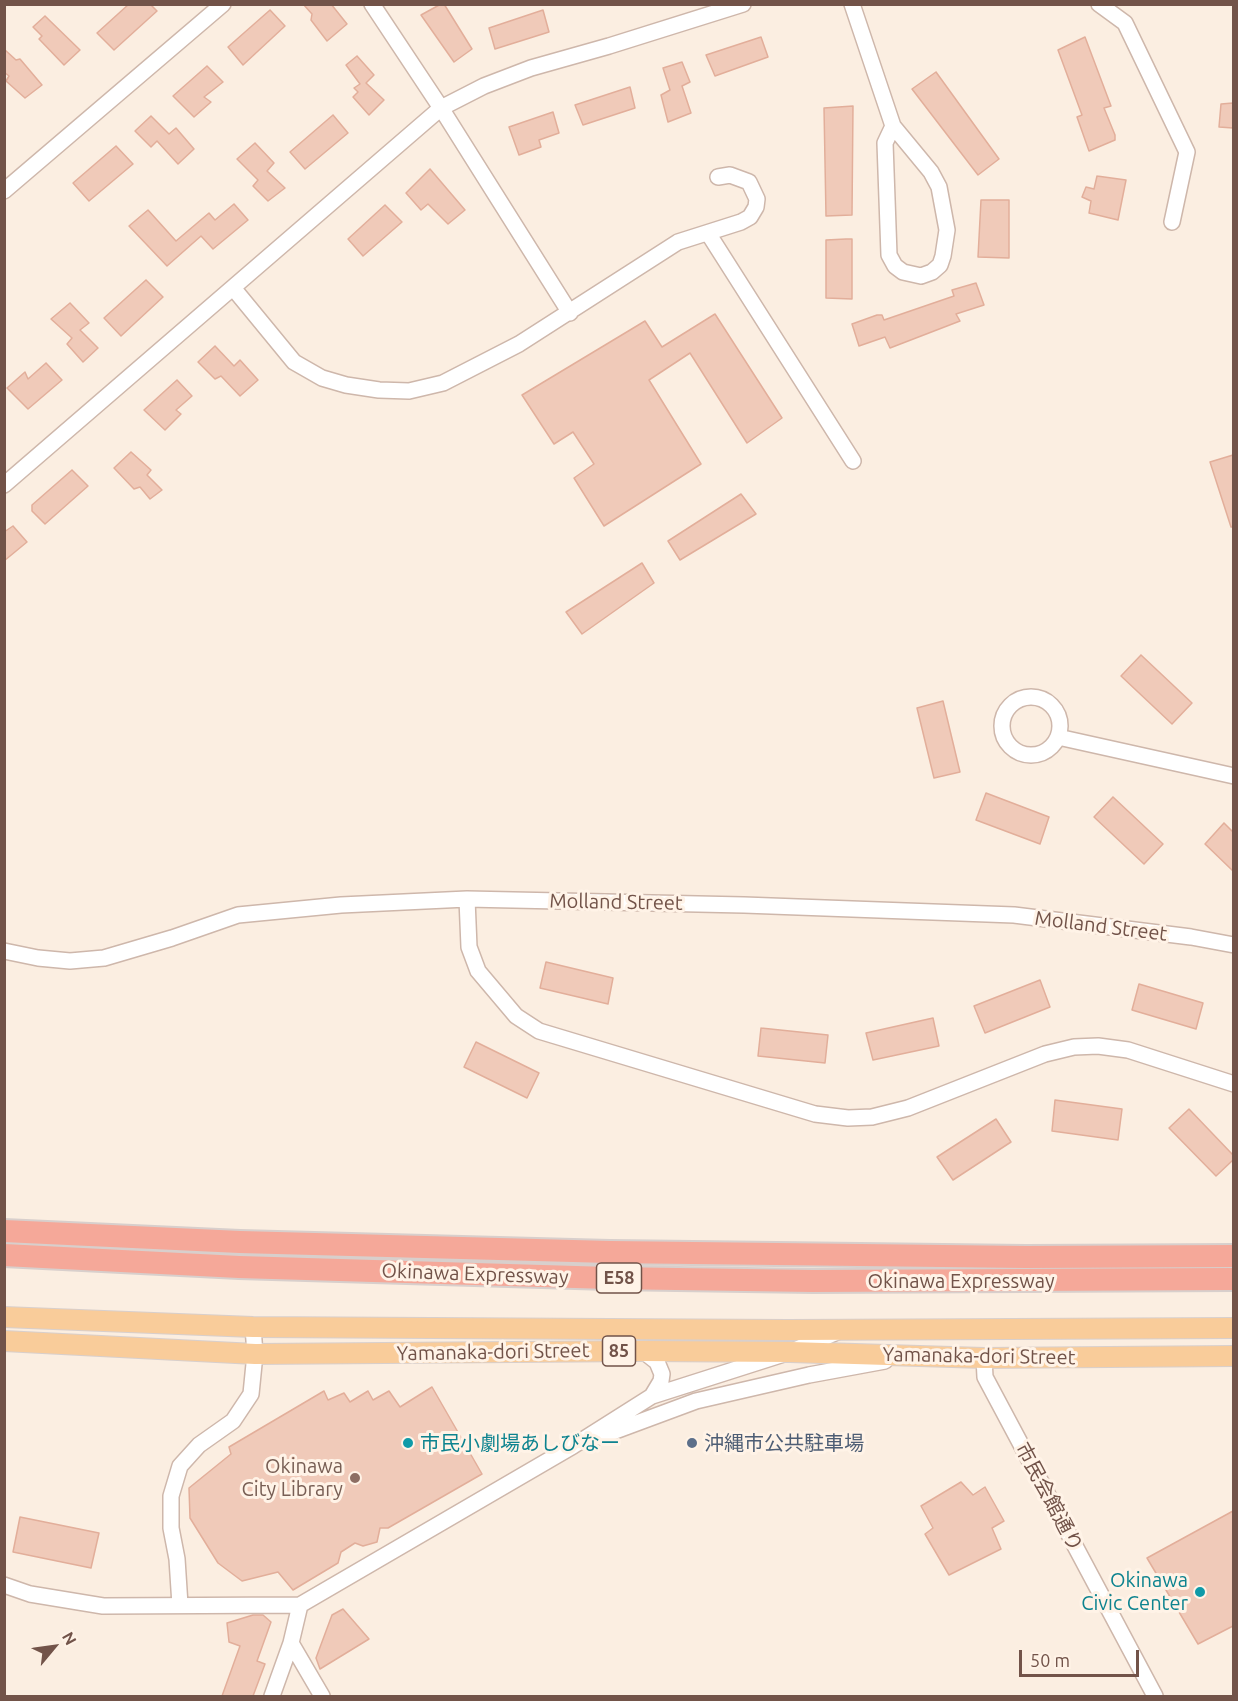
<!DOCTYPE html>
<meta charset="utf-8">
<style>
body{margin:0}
#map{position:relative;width:1238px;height:1701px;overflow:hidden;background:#fbeee1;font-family:Ubuntu,sans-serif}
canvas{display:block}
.frame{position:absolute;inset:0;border:6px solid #725349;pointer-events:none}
.north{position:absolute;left:24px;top:1617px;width:60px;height:60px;-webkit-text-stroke:4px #fff3e7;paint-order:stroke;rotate:61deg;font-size:16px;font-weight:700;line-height:24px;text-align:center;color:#725349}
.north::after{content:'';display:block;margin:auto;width:21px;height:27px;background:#725349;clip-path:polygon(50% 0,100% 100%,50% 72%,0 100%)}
.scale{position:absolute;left:1019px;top:1650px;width:120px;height:27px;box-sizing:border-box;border:3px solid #725349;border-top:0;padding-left:8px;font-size:18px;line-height:21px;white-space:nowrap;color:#725349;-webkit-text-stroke:4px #fff3e7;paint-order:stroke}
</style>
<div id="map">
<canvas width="1238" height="1701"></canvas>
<div class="frame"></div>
<div class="north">N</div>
<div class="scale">50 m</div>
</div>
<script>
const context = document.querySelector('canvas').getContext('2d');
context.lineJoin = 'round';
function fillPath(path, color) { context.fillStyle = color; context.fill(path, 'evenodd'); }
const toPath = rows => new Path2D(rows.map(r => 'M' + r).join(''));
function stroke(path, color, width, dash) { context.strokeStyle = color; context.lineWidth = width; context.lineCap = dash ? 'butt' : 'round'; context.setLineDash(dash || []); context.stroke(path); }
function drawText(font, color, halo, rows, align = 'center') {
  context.font = font + ' Ubuntu,"Noto Sans JP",sans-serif'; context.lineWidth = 6; context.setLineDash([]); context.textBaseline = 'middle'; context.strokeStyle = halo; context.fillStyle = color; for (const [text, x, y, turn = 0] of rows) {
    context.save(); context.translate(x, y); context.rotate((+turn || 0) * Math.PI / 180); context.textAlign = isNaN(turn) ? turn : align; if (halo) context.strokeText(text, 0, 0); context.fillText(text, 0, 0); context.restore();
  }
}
const building = toPath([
 [129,4,150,4,157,11,114,50,97,33,129,4],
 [303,4,331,4,347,24,327,41,311,20,312,14,303,4],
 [441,4,444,4,472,49,454,62,421,15,441,4],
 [270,10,285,26,243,65,228,47,270,10],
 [543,10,549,32,495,49,489,28,543,10],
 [45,16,80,50,64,65,39,39,42,36,33,27,45,16],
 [761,37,768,57,715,76,706,55,761,37],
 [1085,37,1111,106,1104,108,1115,135,1115,140,1089,151,1077,117,1082,115,1058,50,1085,37],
 [4,49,16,60,20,59,42,85,25,98,6,81,9,76,4,72,4,49],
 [357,56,374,75,366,83,384,100,369,115,353,97,358,92,354,88,360,84,346,65,357,56],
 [682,62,690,82,682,86,691,113,668,122,661,95,670,90,663,68,682,62],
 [207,66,223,82,204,97,211,102,194,117,173,96,207,66],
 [936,72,999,159,978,175,912,89,936,72],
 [630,87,635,108,583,125,575,105,630,87],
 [1233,103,1233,128,1219,127,1221,104,1233,103],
 [853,106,852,215,826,216,824,108,853,106],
 [553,112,559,133,539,140,541,147,519,155,509,127,553,112],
 [333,115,348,133,305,169,290,152,333,115],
 [151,116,169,134,176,128,194,149,178,164,157,141,151,147,135,131,151,116],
 [255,143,274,163,267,171,285,188,268,201,253,186,258,180,237,159,255,143],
 [116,146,133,164,89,201,73,183,116,146],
 [430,169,465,210,448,224,428,204,421,210,406,193,430,169],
 [1097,176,1126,180,1118,220,1089,213,1091,201,1082,197,1086,187,1094,189,1097,176],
 [981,200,1009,200,1009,258,978,257,981,200],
 [234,204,248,220,213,249,201,236,167,266,129,226,148,210,176,241,209,213,215,220,234,204],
 [385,205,402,222,363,256,348,239,385,205],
 [846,239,852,239,852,299,826,298,826,240,846,239],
 [146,280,163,297,121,336,104,318,146,280],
 [976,283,984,305,956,314,960,321,890,348,885,337,859,346,852,324,877,315,882,315,884,320,954,296,952,290,976,283],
 [70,303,89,323,80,330,98,348,83,362,67,344,72,338,51,319,70,303],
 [715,314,782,418,747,443,690,353,649,380,701,464,604,526,574,478,594,464,573,432,554,444,522,395,645,321,662,347,715,314],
 [215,346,234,366,240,360,258,380,240,396,221,376,215,379,198,362,215,346],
 [46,363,62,380,28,409,7,388,25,372,28,379,46,363],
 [177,380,192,396,176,410,181,414,165,430,144,410,177,380],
 [131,452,151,470,147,475,162,490,150,499,140,487,134,489,114,468,131,452],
 [1233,455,1233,527,1231,527,1210,462,1233,455],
 [72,470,88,486,45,524,32,511,32,505,72,470],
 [741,494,756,514,680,560,668,541,741,494],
 [13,526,27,542,4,561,4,532,13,526],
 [642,563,654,583,582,634,566,612,642,563],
 [1141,655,1192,703,1172,724,1121,676,1141,655],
 [943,701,960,772,934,778,917,708,943,701],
 [986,793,1049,817,1040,844,976,820,986,793],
 [1113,797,1163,844,1144,864,1094,817,1113,797],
 [1224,823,1233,832,1233,871,1205,844,1224,823],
 [546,962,613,978,608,1004,540,988,546,962],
 [1040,980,1050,1007,985,1033,974,1006,1040,980],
 [1139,984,1203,1003,1196,1029,1132,1010,1139,984],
 [933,1018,939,1046,873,1060,866,1033,933,1018],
 [761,1028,828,1035,825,1063,758,1056,761,1028],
 [476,1042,539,1073,527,1098,464,1067,476,1042],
 [1055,1100,1122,1109,1118,1140,1052,1131,1055,1100],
 [1189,1109,1233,1155,1233,1160,1216,1176,1169,1128,1189,1109],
 [996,1119,1011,1142,953,1180,937,1157,996,1119],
 [432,1387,482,1474,388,1528,380,1528,377,1542,363,1546,355,1543,341,1552,338,1563,293,1590,278,1572,242,1581,218,1563,190,1518,189,1488,231,1454,229,1447,324,1391,328,1400,344,1393,350,1402,368,1391,373,1400,389,1391,400,1407,432,1387],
 [961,1482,973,1495,985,1487,1004,1521,992,1528,1001,1549,949,1575,925,1534,933,1528,921,1506,961,1482],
 [1233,1511,1233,1626,1198,1644,1147,1558,1233,1511],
 [20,1517,99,1533,91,1568,13,1552,20,1517],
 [343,1609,369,1639,320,1669,316,1658,332,1615,343,1609],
 [253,1615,263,1615,271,1622,257,1661,265,1664,253,1696,222,1696,240,1646,229,1642,227,1623,253,1615]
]);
fillPath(building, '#f0cab9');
stroke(building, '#e2ae9a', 1.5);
const minor = toPath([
 [372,4,441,108,570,313],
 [852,4,893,126,931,172,939,187,947,230,943,256,940,265,932,272,921,276,903,272,895,266,889,255,885,143,893,126],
 [1099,4,1125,23,1187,152,1172,222],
 [4,191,223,4],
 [708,233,853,461],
 [234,289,294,362,322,378,346,385,379,390,409,391,443,383,519,344,678,242,741,222,750,217,756,207,757,199,749,182,730,175,718,177],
 [4,485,441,108,484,86,531,68,609,46,743,4],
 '1002 726a29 29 0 1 1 58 0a29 29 0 1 1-58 0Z',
 [1058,737,1234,776],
 [467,899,469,947,478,971,516,1016,539,1031,815,1114,848,1118,872,1117,908,1108,1045,1054,1074,1047,1098,1046,1128,1050,1234,1084],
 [4,951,38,958,70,961,104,958,172,938,238,915,341,905,467,899,744,905,1014,915,1191,937,1234,945],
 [643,1351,657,1362,662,1374,661,1381,652,1396],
 [984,1358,985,1377,1155,1696],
 [599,1437,696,1401,809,1375,885,1361],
 [4,1585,30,1594,103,1606,300,1605,573,1446,652,1396,790,1352,837,1332],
 [180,1605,177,1559,171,1528,171,1496,180,1466,199,1445,233,1421,251,1394,255,1354,253,1327],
 [291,1643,322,1696],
 [272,1696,291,1643,300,1605]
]);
const major = toPath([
 [4,1317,253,1327,788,1330,1234,1328],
 [4,1341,255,1354,643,1351,790,1352,984,1358,1234,1356]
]);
const highway = toPath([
 [4,1231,240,1242,610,1252,1026,1257,1234,1256],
 [4,1255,239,1267,609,1278,813,1281,1234,1279]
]);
stroke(minor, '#ceb7ab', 18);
stroke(major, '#d8cfcc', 22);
stroke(highway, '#d8cfcc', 26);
stroke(minor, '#fff', 15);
stroke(major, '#f9cc9a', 20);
stroke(highway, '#f5a899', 22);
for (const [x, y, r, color] of [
 [408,1443,6,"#0f9aa8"],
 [692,1443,6,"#5c6f8a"],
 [355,1478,6,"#8d6e63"],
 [1200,1592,6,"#0f9aa8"]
]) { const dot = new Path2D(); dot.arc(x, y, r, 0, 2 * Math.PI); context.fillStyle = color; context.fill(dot); stroke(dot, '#fff3e7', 2); }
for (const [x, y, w] of [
 [619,1278,45],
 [619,1351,33]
]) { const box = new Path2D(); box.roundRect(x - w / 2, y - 15, w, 30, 4.5); context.fillStyle = '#fff3e7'; context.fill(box); stroke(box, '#725349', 1.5); }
drawText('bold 18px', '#725349', null, [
 ["E58",619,1278],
 ["85",619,1351]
]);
drawText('20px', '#725349', '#fff3e7', [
 ["Molland Street",616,902,1],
 ["Molland Street",1101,926,7],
 ["Okinawa Expressway",475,1274,2],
 ["Okinawa Expressway",961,1281],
 ["Yamanaka-dori Street",493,1352,-1],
 ["Yamanaka-dori Street",979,1356,1],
 ["市民会館通り",1049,1497,62]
]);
drawText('20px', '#0d838f', '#fff3e7', [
 ["市民小劇場あしびなー",420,1443],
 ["Okinawa",1188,1580,"right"],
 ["Civic Center",1188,1603,"right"]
], 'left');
drawText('20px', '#4e5e75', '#fff3e7', [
 ["沖縄市公共駐車場",704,1443]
], 'left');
drawText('20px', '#785e54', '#fff3e7', [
 ["Okinawa",343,1466],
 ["City Library",343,1489]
], 'right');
</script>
